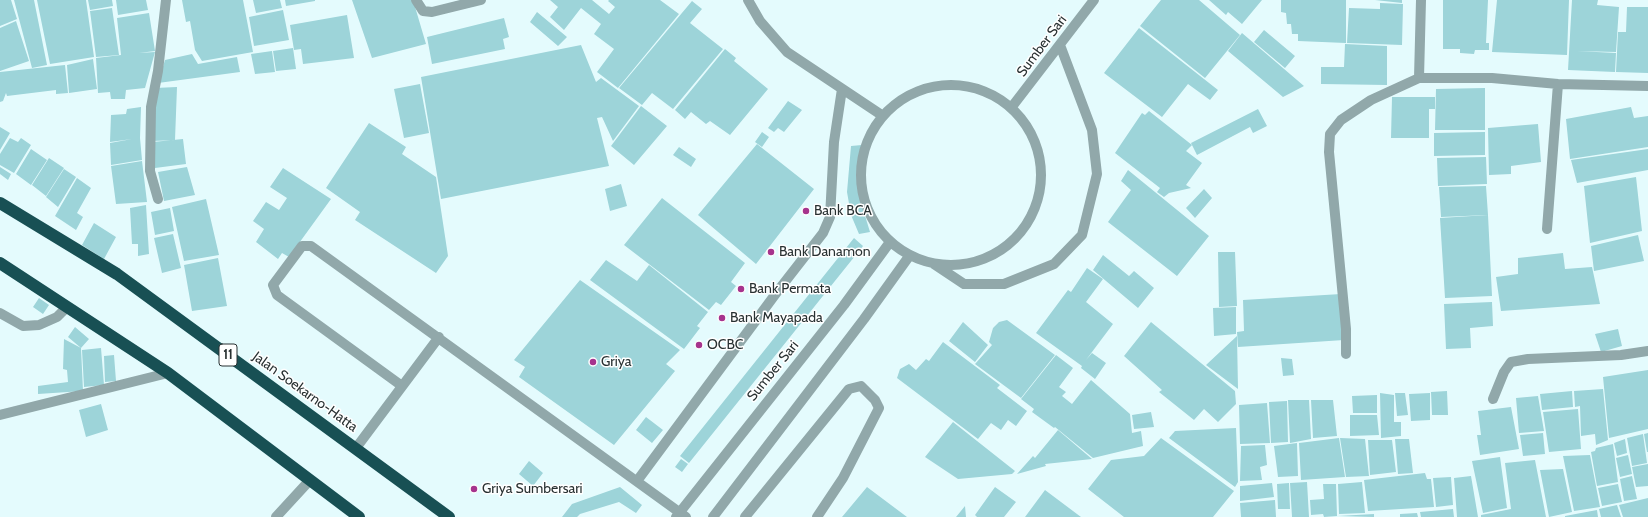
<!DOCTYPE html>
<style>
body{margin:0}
canvas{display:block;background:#e4fbfd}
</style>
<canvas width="1648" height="517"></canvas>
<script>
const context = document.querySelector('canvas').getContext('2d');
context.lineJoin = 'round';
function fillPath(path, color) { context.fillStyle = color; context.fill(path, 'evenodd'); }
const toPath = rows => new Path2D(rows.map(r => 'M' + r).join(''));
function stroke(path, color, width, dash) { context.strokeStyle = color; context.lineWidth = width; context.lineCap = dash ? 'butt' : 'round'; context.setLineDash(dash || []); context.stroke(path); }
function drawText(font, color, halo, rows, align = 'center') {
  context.font = font + ' Cabin,sans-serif'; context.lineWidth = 3; context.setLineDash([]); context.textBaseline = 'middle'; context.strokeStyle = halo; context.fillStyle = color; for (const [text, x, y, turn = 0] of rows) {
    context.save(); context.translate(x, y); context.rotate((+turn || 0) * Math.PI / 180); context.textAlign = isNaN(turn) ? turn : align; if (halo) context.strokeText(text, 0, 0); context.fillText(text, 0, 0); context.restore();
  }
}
fillPath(toPath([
 [0,0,11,0,17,19,0,26],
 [14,0,34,0,47,65,32,68],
 [37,0,86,0,94,57,50,64],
 [88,0,112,0,113,6,90,10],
 [116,0,146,0,148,10,118,15],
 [182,0,243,0,253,52,202,61,195,50,190,21,186,22],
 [253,0,280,0,282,8,256,13],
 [285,0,315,0,315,1,286,6],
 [352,0,413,0,426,44,372,58],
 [550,0,592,0,609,14,615,7,608,1,609,0,660,0,679,14,618,88,597,72,614,49,594,34,601,24,581,8,564,30,550,17,558,7],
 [1161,0,1199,0,1240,35,1205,78,1140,26],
 [1209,0,1262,0,1242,24,1228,12,1226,15],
 [1281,0,1346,0,1346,43,1298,41,1298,34,1292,34,1291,24,1287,24,1286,13,1281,12],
 [1375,0,1402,0,1402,3],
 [1443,0,1488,0,1486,43,1489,43,1489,50,1475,50,1474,54,1460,53,1460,49,1443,49],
 [1497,0,1569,0,1567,55,1492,52],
 [1572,0,1598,0,1597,5,1619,7,1616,52,1577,51,1616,53,1615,72,1568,70],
 [692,1,702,9,690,23,723,49,673,109,652,93,642,105,619,88],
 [1380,3,1403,4,1402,45,1347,43,1349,8,1380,9],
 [1627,7,1648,7,1648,73,1616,72,1618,32,1626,32],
 [112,8,119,55,96,57,90,11],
 [283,10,289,40,254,46,249,17],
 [537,12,567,37,558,46,530,22],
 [149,13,155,51,139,53,155,52,145,88,126,90,125,99,111,99,110,92,98,93,96,58,121,55,117,18],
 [347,15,354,58,303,64,301,49,294,50,290,25],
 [504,18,509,37,503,39,505,49,432,64,427,37],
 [16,21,29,61,0,71,0,28],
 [1139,28,1218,90,1210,100,1188,84,1162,117,1104,73],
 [1264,30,1295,56,1285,68,1254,42],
 [1242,33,1304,86,1283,97,1228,51],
 [1345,44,1387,46,1387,85,1321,84,1321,67,1344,67],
 [581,45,596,82,601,78,639,106,613,141,602,117,597,118,609,166,441,199,421,77],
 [293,48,296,69,276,71,273,51],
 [725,49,736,58,734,61,768,89,730,135,710,121,706,124,691,112,685,119,675,110],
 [272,51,275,72,255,74,251,54],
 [192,54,198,64,237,57,240,72,158,83,165,60],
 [93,59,97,89,69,93,67,65],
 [65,65,68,93,56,94,56,90,7,96,6,93,3,101,0,102,0,72],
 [420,84,429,133,404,138,394,89],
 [177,87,175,140,152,141,155,88],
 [1485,88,1485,130,1435,130,1436,89],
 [1392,97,1435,97,1435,109,1429,109,1429,138,1391,138],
 [788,101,802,110,784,132,778,128,774,132,768,128],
 [641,106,667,126,634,165,611,146],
 [141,107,140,138,142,160,111,165,110,143,132,139,110,142,111,115,126,114,127,109],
 [1631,107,1634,118,1648,116,1648,147,1570,159,1566,119],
 [1258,109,1267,126,1253,133,1250,127,1197,155,1191,143],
 [1149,111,1192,145,1186,151,1202,163,1186,185,1191,188,1169,193,1164,197,1157,192,1160,188,1115,153,1142,113,1145,115],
 [369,123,406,147,402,154,436,177,448,256,436,273,355,220,360,212,326,188],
 [1538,124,1541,162,1511,166,1511,174,1489,175,1488,128],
 [0,127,10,133,0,150],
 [762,132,769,137,762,147,755,142],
 [1485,132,1485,155,1434,156,1434,133],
 [10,138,18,142,21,138,31,145,14,173,0,165,0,154],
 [183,139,186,164,155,168,153,142],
 [757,144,814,189,756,264,698,215],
 [862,145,858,176,863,209,870,232,859,234,851,215,847,192,851,146],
 [679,147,696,159,691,167,673,155],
 [31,149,47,160,31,185,16,174],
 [1648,149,1648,170,1577,183,1571,160],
 [1486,157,1487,184,1438,186,1437,158],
 [49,158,64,168,46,196,32,185],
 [142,161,147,202,116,204,111,166],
 [0,167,11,174,8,180,0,174],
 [187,167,195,195,164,201,158,172],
 [283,168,331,199,289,257,282,253,278,259,256,242,264,229,253,221,266,202,279,210,287,198,270,187],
 [64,169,76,177,58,207,46,197],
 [1128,170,1209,236,1177,276,1108,222,1131,190,1121,181],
 [1636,177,1642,231,1590,243,1584,186],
 [77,178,91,188,77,213,83,217,76,230,55,216],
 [621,184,627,206,610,211,605,189],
 [1486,186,1488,215,1441,217,1439,187],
 [1204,189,1212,198,1195,218,1186,208],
 [662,198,745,263,731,282,736,286,721,305,716,302,709,310,624,245],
 [206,199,219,255,184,261,172,207],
 [146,205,149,254,138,256,138,244,132,244,130,208],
 [170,208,174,231,155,235,151,212],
 [1488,215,1492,296,1445,298,1440,218],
 [94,223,116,237,104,259,82,245],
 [173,234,181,268,162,273,154,238],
 [1638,235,1644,261,1594,271,1591,246],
 [854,238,863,246,689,463,680,456],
 [1218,252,1235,252,1237,306,1219,307],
 [1563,253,1565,269,1592,267,1600,304,1501,311,1496,277,1518,274,1518,258],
 [1103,255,1129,276,1134,271,1154,288,1138,308,1093,270],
 [218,258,227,306,192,311,184,265],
 [606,260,637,281,649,265,708,312,697,326,700,328,684,349,590,280],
 [1087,268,1103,279,1086,302,1113,324,1086,360,1092,353,1106,363,1095,379,1081,368,1082,366,1036,333,1068,290,1071,292],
 [580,280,680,350,666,364,675,371,614,445,519,377,525,367,514,360],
 [1341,294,1344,340,1238,347,1237,332,1244,331,1243,300],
 [39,298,49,305,43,314,33,307],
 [1492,302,1493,326,1470,328,1471,348,1446,349,1444,304],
 [1236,307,1236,334,1214,336,1213,308],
 [1007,320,1055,355,1021,398,975,364,992,345,989,342,993,328,999,322],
 [963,322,988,345,975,362,949,341],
 [1151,322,1235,391,1236,404,1218,422,1204,409,1194,420,1159,392,1162,390,1124,356],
 [75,327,89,339,81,348,68,337],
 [1618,329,1622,346,1601,352,1595,334],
 [1237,336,1238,389,1206,365],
 [64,339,81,348,83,391,38,394,38,386,68,382,67,370,63,369],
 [943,342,1000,385,997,388,1027,411,1016,426,1008,420,1001,430,991,423,978,439,897,378,900,369,909,364,916,370,926,359,929,361],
 [101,348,104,385,84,387,82,350],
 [114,355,116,381,105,382,104,356],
 [1056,355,1073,368,1059,387,1066,392,1062,396,1072,404,1091,380,1130,414,1132,433,1141,431,1143,446,1093,458,1055,427,1054,428,1032,412,1034,409,1021,399],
 [1281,358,1292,359,1294,375,1283,376],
 [1648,370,1648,429,1609,438,1603,377],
 [1603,389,1608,440,1596,445,1595,434,1581,436,1580,406,1575,407,1574,391],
 [1447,391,1448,415,1432,415,1431,392],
 [1572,391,1573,407,1542,410,1540,394],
 [1380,393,1394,395,1394,422,1401,422,1401,436,1381,438],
 [1395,393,1405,393,1408,415,1397,416],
 [1430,393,1430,420,1411,421,1409,394],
 [1377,395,1377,413,1353,413,1352,396],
 [1538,396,1544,431,1519,433,1516,398],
 [1288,400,1309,400,1311,439,1290,443],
 [1311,400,1333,400,1337,436,1313,438],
 [1287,401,1288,442,1271,443,1269,402],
 [1267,403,1270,443,1240,444,1239,405],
 [101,404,108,430,86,437,79,410],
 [1511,407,1519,449,1480,455,1477,435,1481,435,1478,411],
 [1578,409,1581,449,1549,452,1543,412],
 [1151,412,1154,427,1134,429,1132,415],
 [1350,415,1377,415,1379,435,1350,436],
 [646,417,663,430,652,443,636,430],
 [953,422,1015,471,1012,474,958,479,925,457],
 [1236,428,1238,482,1235,487,1169,438,1175,431],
 [1058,430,1092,459,1045,464,1046,466,1017,474,1033,456,1035,458],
 [1543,433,1545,454,1523,456,1520,435],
 [1648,433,1648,452,1647,452,1644,434],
 [1643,434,1647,463,1632,466,1627,438],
 [1161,438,1234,491,1213,517,1124,517,1088,489,1111,460,1144,456],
 [1339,438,1345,477,1301,480,1299,443],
 [1340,438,1365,439,1369,476,1346,477],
 [1395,439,1409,439,1413,473,1398,474],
 [1625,439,1627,453,1617,456,1614,443],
 [1368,440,1392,440,1396,472,1370,475],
 [1297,443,1298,476,1278,477,1274,446],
 [1613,444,1618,482,1597,486,1591,452,1595,451,1596,448],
 [1265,445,1267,465,1260,467,1262,480,1240,481,1241,446],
 [1590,455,1600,507,1574,511,1563,456],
 [1628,455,1632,474,1620,477,1616,458],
 [1500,457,1507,508,1483,513,1472,461],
 [681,459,688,464,682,472,675,467],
 [1535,460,1546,517,1481,517,1481,515,1511,509,1505,463],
 [529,461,543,473,533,486,519,474],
 [1648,464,1648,486,1636,487,1632,467],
 [1563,469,1572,512,1549,517,1540,470],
 [1425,473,1427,479,1431,479,1434,507,1368,511,1364,480],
 [1471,476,1478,517,1457,517,1454,478],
 [1632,476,1637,499,1624,501,1620,479],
 [1451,477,1453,505,1436,507,1433,478],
 [1307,482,1309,517,1292,517,1290,483],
 [1362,482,1365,513,1339,514,1338,484],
 [1272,483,1274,497,1240,501,1240,486],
 [1289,483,1290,509,1278,509,1277,484],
 [1323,484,1336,484,1337,516,1324,517,1323,514,1311,515,1310,500,1324,499],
 [1618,484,1622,502,1602,506,1598,488],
 [620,487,642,505,636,513,619,502,580,514,577,517,562,517,572,504],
 [867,487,907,517,842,517],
 [995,487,1016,502,1004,517,977,517,975,515],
 [1045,490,1081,517,1025,517],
 [1648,498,1648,517,1623,517,1619,505],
 [1275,500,1276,517,1241,517,1240,503],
 [1617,505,1621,517,1601,517,1599,509],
 [965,506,966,517,956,517],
 [1453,509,1454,517,1421,517,1420,512],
 [1597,510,1598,517,1565,517,1565,516],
 [1417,513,1418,517,1400,517,1400,514],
 [1374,514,1374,517,1338,516]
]), '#9dd4d9');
stroke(toPath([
 [416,0,423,11,432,12,481,0],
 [748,0,760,21,787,52,883,116],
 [1421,0,1419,78,1492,78,1558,84,1648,86],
 '861 175a90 90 0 1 1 180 0a90 90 0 1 1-180 0Z',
 [1011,108,1094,0],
 [158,199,150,171,151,107,158,71,166,0],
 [1547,229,1558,84],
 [934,264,964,284,1004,284,1054,264,1082,235,1097,174,1092,130,1060,45],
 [0,313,23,326,39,325,57,317,67,307],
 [1346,354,1346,329,1329,152,1330,134,1341,120,1371,100,1419,78],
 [402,386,277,295,273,285,302,246,311,246,686,517],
 [1493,399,1504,372,1511,362,1528,359,1621,355,1648,351],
 [0,415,168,373],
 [356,448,439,337],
 [637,481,777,292,823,233,830,217,834,142,842,89],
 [276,517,310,480],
 [676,517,844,305,890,242],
 [713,517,864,319,910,255],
 [745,517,849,389,861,386,875,400,879,408,843,478,817,517]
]), '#91a8aa', 10);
stroke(toPath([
 [0,203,117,274,449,517],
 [0,263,168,373,359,517]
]), '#185054', 12);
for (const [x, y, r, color] of [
 [806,211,4,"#a6338d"],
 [771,252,4,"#a6338d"],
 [741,289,4,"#a6338d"],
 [722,318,4,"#a6338d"],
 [699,345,4,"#a6338d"],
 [593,362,4,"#a6338d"],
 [474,489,4,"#a6338d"]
]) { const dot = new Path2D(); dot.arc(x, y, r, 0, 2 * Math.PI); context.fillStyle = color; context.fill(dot); stroke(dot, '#fff', 1.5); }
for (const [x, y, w] of [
 [228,355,18]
]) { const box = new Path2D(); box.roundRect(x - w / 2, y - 11, w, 22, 3); context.fillStyle = '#fff'; context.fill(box); stroke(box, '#283132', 1); }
drawText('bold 13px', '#283132', null, [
 ["11",228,355]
]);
drawText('14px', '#283132', '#fff', [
 ["Sumber Sari",1042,46,-53],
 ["Sumber Sari",773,371,-51],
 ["Jalan Soekarno-Hatta",305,392,36]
]);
drawText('14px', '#283132', '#fff', [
 ["Bank BCA",814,211],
 ["Bank Danamon",779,252],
 ["Bank Permata",749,289],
 ["Bank Mayapada",730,318],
 ["OCBC",707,345],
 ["Griya",601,362],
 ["Griya Sumbersari",482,489]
], 'left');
</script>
